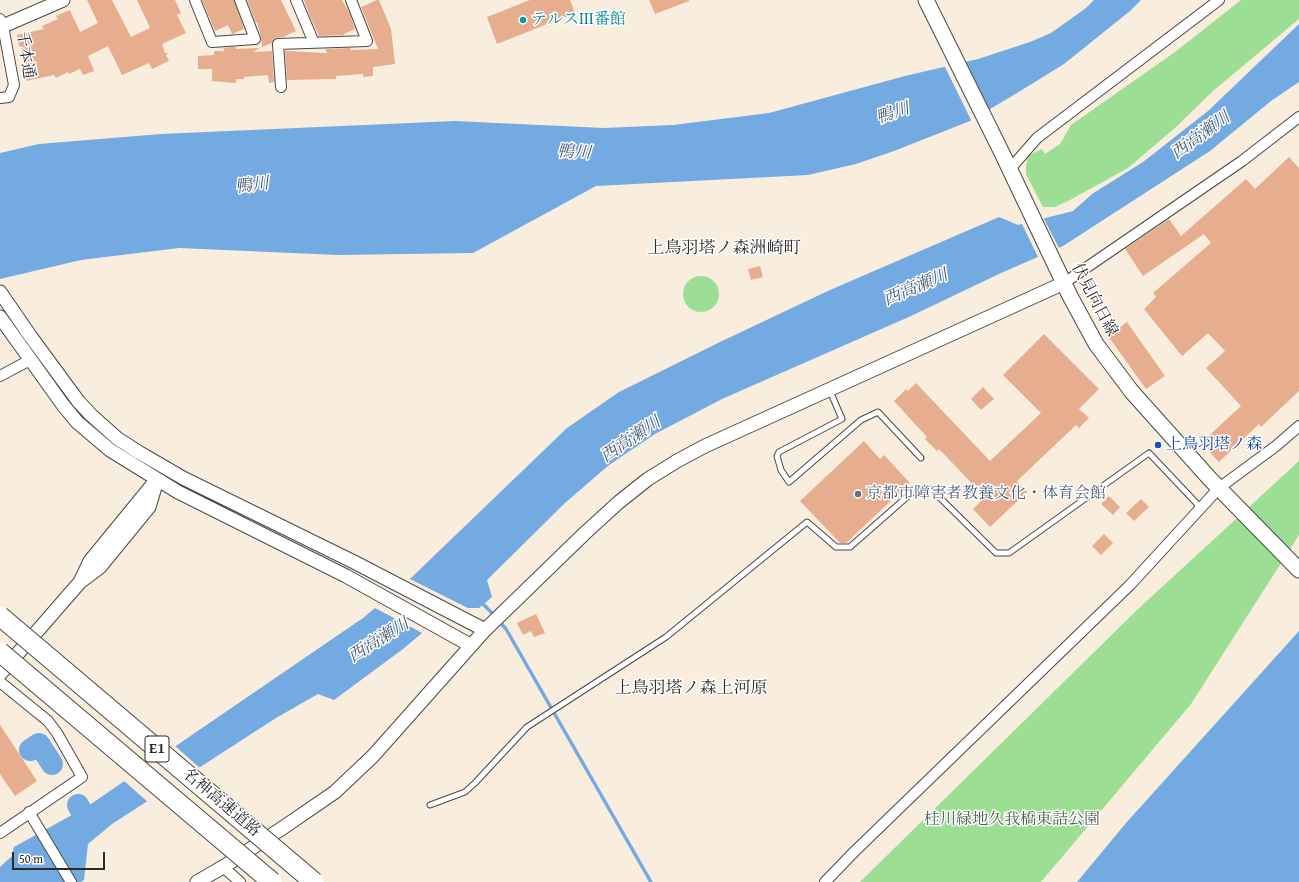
<!DOCTYPE html>
<meta charset="utf-8">
<style>
body{margin:0}
#map{position:relative;width:1299px;height:882px;overflow:hidden;background:#f9edde;font-family:"Gentium Book Plus",serif}
canvas{display:block}
.scale{position:absolute;left:12px;top:852px;width:93px;height:18px;box-sizing:border-box;border:2px solid #2b2b2b;border-top:0;padding-left:5px;font-size:12px;line-height:14px;white-space:nowrap;color:#2b2b2b;-webkit-text-stroke:3px #fff;paint-order:stroke}
</style>
<div id="map">
<canvas width="1299" height="882"></canvas>
<div class="scale">50 m</div>
</div>
<script>
const context = document.querySelector('canvas').getContext('2d');
context.lineJoin = 'round';
function fillPath(path, color) { context.fillStyle = color; context.fill(path, 'evenodd'); }
const toPath = rows => new Path2D(rows.map(r => 'M' + r).join(''));
function stroke(path, color, width, dash) { context.strokeStyle = color; context.lineWidth = width; context.lineCap = dash ? 'butt' : 'round'; context.setLineDash(dash || []); context.stroke(path); }
function drawText(font, color, halo, rows, align = 'center') {
  context.font = font + ' "Gentium Book Plus","Noto Serif JP",serif'; context.lineWidth = 3; context.setLineDash([]); context.textBaseline = 'middle'; context.strokeStyle = halo; context.fillStyle = color; for (const [text, x, y, turn = 0] of rows) {
    context.save(); context.translate(x, y); context.rotate((+turn || 0) * Math.PI / 180); context.textAlign = isNaN(turn) ? turn : align; if (halo) context.strokeText(text, 0, 0); context.fillText(text, 0, 0); context.restore();
  }
}
fillPath(toPath([
 [1241,0,1299,0,1299,19,1213,91,1176,127,1128,168,1070,200,1055,207,1043,207,1026,174,1026,166,1028,156,1042,149,1045,154,1060,144,1071,125,1175,52],
 '683 294a18 18 0 1 1 36 0a18 18 0 1 1-36 0Z',
 [1299,461,1299,535,1191,704,1041,882,860,882,1137,610]
]), '#9cde94');
fillPath(toPath([
 [1094,0,1141,0,1130,11,1064,64,1017,93,970,121,894,151,856,164,808,175,596,186,473,253,338,255,179,248,81,260,0,279,0,153,39,144,161,134,455,121,604,128,673,125,769,113,905,76,978,59,1030,42,1051,33,1086,8],
 [1299,24,1299,82,1271,101,1210,151,1063,246,1001,273,911,316,722,399,655,434,609,465,565,503,487,580,492,597,479,608,452,608,403,649,334,700,318,694,276,718,112,824,88,844,84,880,81,882,0,882,0,867,12,856,14,847,88,806,363,618,412,577,567,428,619,392,720,342,830,290,999,217,1018,225,1073,211,1092,194,1143,162,1208,111],
 [1299,631,1299,882,1077,882,1126,823]
]), '#74aae2');
fillPath(toPath([
 [949,64,976,119,972,122,944,65],
 [1043,217,1060,250,1046,256,1028,220],
 [1027,220,1045,256,1039,259,1021,222],
 [408,578,472,610,453,610,424,634,373,607],
 [174,745,201,769,149,803,123,780]
]), '#f9edde');
stroke(toPath([
 [481,602,495,616],
 [499,621,506,629,651,882]
]), '#74aae2', 3.5);
stroke(toPath([
 [30,750,39,744,52,764],
 [78,805,88,822]
]), '#74aae2', 22);
fillPath(toPath([
 [87,0,112,0,131,37,150,28,137,0,175,0,181,13,177,15,186,33,162,44,165,53,169,53,166,55,169,61,152,69,149,63,122,75,108,46,88,56,94,71,83,75,80,69,69,74,68,72,56,78,54,75,26,81,20,46,19,46,17,35,44,29,42,26,58,19,56,16,70,10,80,32,98,23],
 [202,0,234,0,244,29,232,34,228,25,215,31],
 [247,0,281,0,296,31,283,37,275,38,272,43,262,47,261,37,257,22,256,23],
 [304,0,342,0,349,12,355,29,344,34,344,35,319,36,311,19],
 [377,0,379,0,391,29,395,64,373,67,373,76,363,77,363,74,336,76,336,79,287,80,285,51,327,53,325,49,350,48,351,50,378,49,361,7],
 [530,0,570,0,575,13,497,44,487,17],
 [649,0,689,0,689,1,655,14],
 [232,47,236,47,236,49,260,48,253,52,272,51,274,82,269,83,268,75,244,77,244,79,236,79,236,83,212,81,212,69,198,69,198,56,214,55,214,51,225,51,223,48],
 [1289,157,1299,168,1299,391,1261,427,1259,424,1219,462,1201,443,1241,406,1206,368,1225,351,1208,333,1182,356,1144,309,1156,297,1153,293,1211,243,1204,234,1143,276,1125,249,1169,219,1181,236,1246,179,1255,189],
 [760,266,763,277,751,280,748,269],
 [1127,322,1165,376,1146,389,1108,336],
 [1044,334,1099,389,1079,409,1089,418,1079,428,1076,425,1017,481,1027,492,990,527,973,509,985,497,939,449,937,451,925,439,927,437,894,401,906,389,908,391,916,383,990,461,1041,413,1003,375],
 [983,387,994,399,981,410,971,399],
 [864,441,880,459,884,455,910,483,846,543,840,543,800,501],
 [1109,496,1120,507,1113,515,1101,504],
 [1141,499,1149,507,1134,521,1126,513],
 [1104,534,1113,543,1101,555,1092,546],
 [536,614,545,633,534,637,531,631,523,635,517,623],
 [0,725,37,781,15,796,0,774]
]), '#e7ad8f');
const service = toPath([
 [830,391,842,419,779,452,777,456,781,470,789,482,861,420,878,412,921,458],
 [430,805,465,792,475,783,527,727,666,637,807,522,836,547,850,547,916,489,931,489,996,553,1009,553,1149,453,1201,508]
]);
const minor = toPath([
 [195,0,212,42,255,39,240,0],
 [296,0,314,43],
 [0,19,3,26,14,85,9,97,0,98],
 [281,87,278,44,367,41,351,0],
 [1010,169,1037,138,1219,0],
 [1064,283,1242,161,1299,117],
 [0,376,30,360],
 [0,682,48,721,57,733,82,777,0,833],
 [29,812,71,882],
 [223,867,240,882],
 [825,882,854,852,1130,585,1219,488,1276,446,1299,426]
]);
const tertiary = toPath([
 [3,26,63,0],
 [0,292,31,337,78,401,91,415,118,439,140,453,183,478,354,562,485,630],
 [0,317,63,405,77,422,110,450,178,492,346,576,470,645],
 [81,580,90,561,153,484],
 [0,674,80,582,100,567,149,507,157,480],
 [197,882,223,867,284,827,335,792,373,756,485,630,585,533,619,502,648,479,677,461,705,446,1064,283]
]);
const secondary = toPath([
 [926,0,1002,153,1070,296,1096,344,1132,392,1210,479,1299,570]
]);
stroke(service, '#4a4846', 7);
stroke(minor, '#4a4846', 12);
stroke(tertiary, '#4a4846', 15);
stroke(secondary, '#4a4846', 17);
stroke(service, '#fff', 5);
stroke(minor, '#fff', 10);
stroke(tertiary, '#fff', 13);
stroke(secondary, '#fff', 15);
const motorwayBridge = toPath([
 [0,616,314,882],
 [0,652,272,882]
]);
stroke(motorwayBridge, '#4a4846', 21, []);
stroke(motorwayBridge, '#fff', 19);
for (const [x, y, r, color] of [
 [523,20,4,"#0f9aa8"],
 [1158,445,4,"#1a4fb4"],
 [858,494,4,"#5c6f8a"]
]) { const dot = new Path2D(); dot.arc(x, y, r, 0, 2 * Math.PI); context.fillStyle = color; context.fill(dot); stroke(dot, '#fff', 1.5); }
for (const [x, y, w] of [
 [157,749,24]
]) { const box = new Path2D(); box.roundRect(x - w / 2, y - 13, w, 26, 3); context.fillStyle = '#fff'; context.fill(box); stroke(box, '#2b2b2b', 1); }
drawText('bold 15px', '#2b2b2b', null, [
 ["E1",157,749]
]);
drawText('16px', '#0d838f', '#fff', [
 ["テルスⅢ番館",531,20]
], 'left');
drawText('16px', '#2b2b2b', '#fff', [
 ["千本通",25,55,81],
 ["伏見向日線",1094,300,62],
 ["名神高速道路",221,803,40]
]);
drawText('16px', '#164399', '#fff', [
 ["上鳥羽塔ノ森",1166,445]
], 'left');
drawText('16px', '#4e5e75', '#fff', [
 ["京都市障害者教養文化・体育会館",866,494]
], 'left');
drawText('16px', '#4d614a', '#fff', [
 ["桂川緑地久我橋東詰公園",1012,820]
]);
drawText('italic 17px', '#485e74', '#fff', [
 ["鴨川",893,114,-19],
 ["西高瀬川",1201,136,-36],
 ["鴨川",574,153,3],
 ["鴨川",252,186,-7],
 ["西高瀬川",916,288,-23],
 ["西高瀬川",631,440,-34],
 ["西高瀬川",379,641,-32]
]);
drawText('17px', '#2b2b2b', '#fff', [
 ["上鳥羽塔ノ森洲崎町",724,249],
 ["上鳥羽塔ノ森上河原",691,689]
]);
</script>
